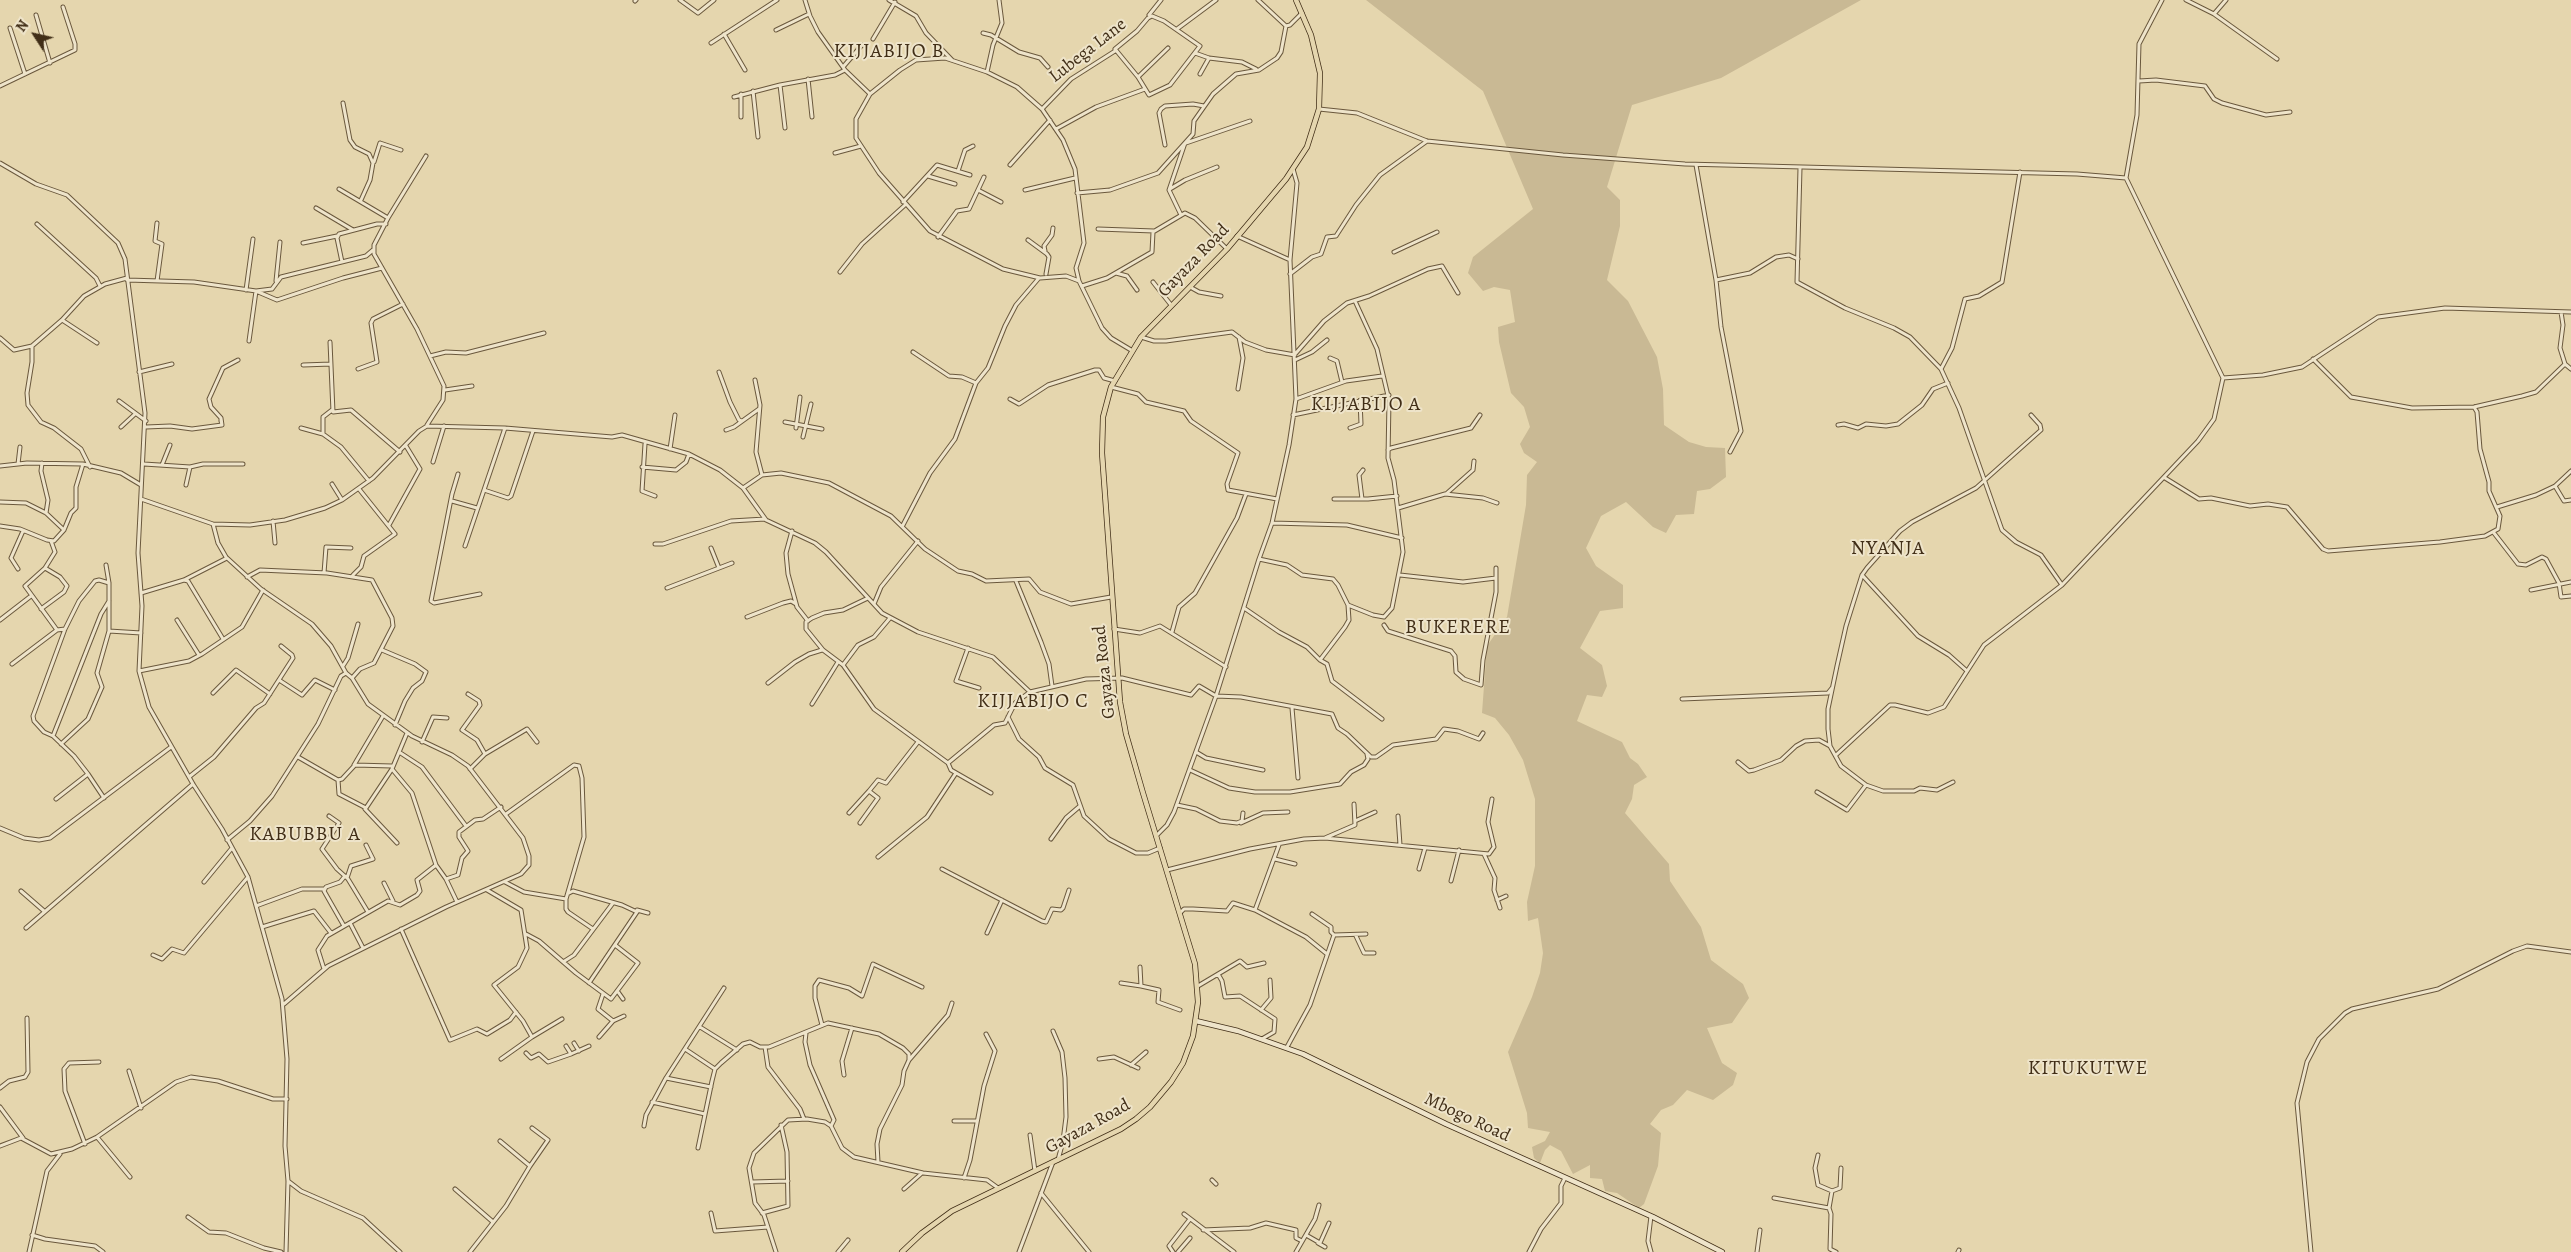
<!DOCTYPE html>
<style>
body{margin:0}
#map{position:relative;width:2571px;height:1252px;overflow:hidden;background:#e5d6ae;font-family:Alegreya,serif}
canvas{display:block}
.north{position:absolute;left:10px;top:10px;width:50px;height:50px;-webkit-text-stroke:4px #eee4ca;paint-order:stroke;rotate:305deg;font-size:14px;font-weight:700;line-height:20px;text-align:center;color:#412e17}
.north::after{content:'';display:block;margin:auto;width:18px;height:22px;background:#412e17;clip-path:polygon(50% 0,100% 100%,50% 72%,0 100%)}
</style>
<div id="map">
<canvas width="2571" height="1252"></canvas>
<div class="north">N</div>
</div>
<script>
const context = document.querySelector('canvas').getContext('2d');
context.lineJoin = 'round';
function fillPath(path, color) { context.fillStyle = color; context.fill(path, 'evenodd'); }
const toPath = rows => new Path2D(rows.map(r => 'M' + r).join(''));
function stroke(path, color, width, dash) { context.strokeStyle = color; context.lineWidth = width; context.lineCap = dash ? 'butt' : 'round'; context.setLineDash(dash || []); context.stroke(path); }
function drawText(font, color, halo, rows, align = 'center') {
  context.font = font + ' Alegreya,serif'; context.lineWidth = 4; context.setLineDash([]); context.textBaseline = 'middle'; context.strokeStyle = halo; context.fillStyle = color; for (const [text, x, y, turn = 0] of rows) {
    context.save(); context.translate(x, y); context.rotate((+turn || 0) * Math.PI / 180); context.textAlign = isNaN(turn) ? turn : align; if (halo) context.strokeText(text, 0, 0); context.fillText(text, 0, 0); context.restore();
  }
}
fillPath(toPath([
 [1366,0,1861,0,1721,78,1632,105,1607,187,1620,200,1620,226,1607,280,1628,301,1657,357,1663,389,1664,425,1689,442,1706,447,1725,448,1726,477,1710,489,1697,491,1694,514,1676,515,1666,533,1653,527,1626,502,1601,516,1586,548,1596,566,1623,585,1623,608,1600,611,1580,648,1602,665,1607,686,1602,697,1587,695,1577,721,1622,742,1630,758,1638,764,1647,777,1634,785,1632,799,1625,813,1669,864,1670,881,1701,927,1711,960,1743,984,1749,998,1732,1023,1707,1028,1722,1063,1737,1073,1733,1085,1713,1100,1687,1090,1673,1105,1661,1110,1650,1124,1661,1133,1658,1166,1644,1204,1639,1208,1617,1193,1605,1191,1602,1179,1590,1178,1590,1165,1573,1174,1561,1151,1550,1145,1545,1150,1540,1163,1534,1158,1532,1147,1545,1141,1550,1132,1528,1128,1527,1113,1508,1052,1532,997,1540,973,1543,953,1538,918,1528,921,1527,902,1535,866,1535,799,1523,760,1509,735,1495,718,1482,713,1487,646,1507,617,1526,505,1527,475,1537,462,1524,453,1520,444,1530,427,1524,407,1511,393,1499,342,1498,327,1515,322,1510,290,1494,287,1483,291,1468,273,1473,257,1533,209,1483,91]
]), '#c9b994');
const street = toPath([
 [680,0,698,13,714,0],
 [805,0,810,16,818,32,845,70,870,94],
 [889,0,916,16,926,33,952,60],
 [1258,0,1286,26],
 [2162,0,2139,44,2137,115,2126,178,2223,378],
 [2186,0,2214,14,2226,0],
 [635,1,636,0],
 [2214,14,2277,59],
 [36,15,50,63],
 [1149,15,1161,0],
 [10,28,25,74],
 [1177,29,1216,0],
 [776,30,809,14],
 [983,33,991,35,1019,52,1040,58,1048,67],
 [724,34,745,70],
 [873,39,895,2],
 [711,43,777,0],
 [1195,53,1209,58,1242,62,1256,69],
 [843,67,862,45],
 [987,72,993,45,1002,23,999,0],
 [1200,74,1209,58],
 [1138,77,1168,48],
 [808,79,812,117],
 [2139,81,2156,80,2205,86,2214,99,2222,103,2266,115,2290,112],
 [780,85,785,128],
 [0,86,75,50,75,44,63,7],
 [753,91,758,137],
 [741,94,741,117],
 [734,97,780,85,835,75,845,70],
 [343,103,350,140,355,147,369,154,373,163,370,180,361,200],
 [1042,109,1071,79,1115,51,1115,49,1137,31,1148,18,1152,16,1164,21,1200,46,1170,85,1149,95,1138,77,1115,49],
 [1319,109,1357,113,1427,141,1563,155,1685,164,2077,174,2126,178],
 [1056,129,1096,107,1145,89],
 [1186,143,1250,121],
 [1165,145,1159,113,1161,109,1165,106,1193,104,1204,106],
 [835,153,861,146],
 [374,162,380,143,401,150],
 [0,163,36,184,67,195,118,243,125,259,145,413,138,553,142,606,139,671,149,707,193,784,222,829,248,877,282,999,287,1059,285,1146,288,1181,286,1252],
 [1010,165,1050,120],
 [1696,165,1716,280,1721,327,1741,431,1730,452],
 [1800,168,1797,282,1845,308,1894,328,1910,337,1941,369,1959,408,2002,530,2016,542,2041,555,2062,585],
 [958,171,965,150,973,146],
 [928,176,955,184],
 [339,189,388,218,374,245,374,254,417,329,444,386,443,400,427,425],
 [1170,189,1185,180,1217,167],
 [978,190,1001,202],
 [1025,190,1075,178],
 [1077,193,1110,190,1158,173,1193,134,1194,121,1213,94,1236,74,1259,70,1277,58,1281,52,1286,26,1290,25,1302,13],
 [903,202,937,165,970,175],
 [316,208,353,230],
 [1181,215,1169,190,1185,143],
 [388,218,426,156],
 [37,224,96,278,100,286],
 [1098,229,1154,231],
 [1237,236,1290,260],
 [938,237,957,211,969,209,984,177],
 [1028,240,1047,254,1049,257,1046,274],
 [303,243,337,236],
 [1045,251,1044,246,1052,235,1053,228],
 [1394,252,1437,232],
 [342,262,337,238,339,234,377,224,386,224],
 [840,272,862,244,905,205],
 [1116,273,1127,276,1137,290],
 [1290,274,1312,257,1321,254,1327,237,1336,236,1356,205,1380,175,1427,141],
 [127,280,194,282,256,291,272,289,281,277,366,256,373,250],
 [1716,280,1750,273,1776,257,1789,255,1798,259],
 [157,281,162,244,155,241,157,223],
 [276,281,280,242],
 [1079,281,1066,276,1040,278,1003,269,930,231,879,173,856,138,856,119,870,94,900,70,916,60,945,58,987,72,1017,87,1042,109,1063,140,1075,169,1084,243,1076,268,1079,281,1102,328,1111,338,1131,350],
 [1153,282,1171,305],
 [1082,286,1107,278,1152,252,1153,232,1185,213,1195,218,1227,249],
 [1190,287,1199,292,1221,296],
 [246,290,253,239],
 [2561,312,2563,325,2560,348,2565,364,2571,369],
 [62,320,97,343],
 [1141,337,1154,341,1166,341,1232,332,1245,342,1266,350,1295,355],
 [0,338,14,350,32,346,62,320,84,296,105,284,127,278],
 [249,341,256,291,277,300,343,278,382,268],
 [330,342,333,412,351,410,400,452],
 [32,346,32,362,27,393,28,405,41,422,54,428,81,449,90,467],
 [913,352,949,376,962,377,976,383],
 [1296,353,1324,321,1347,303,1369,296,1428,269,1442,266,1458,293],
 [430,356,446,352,466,353,544,333],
 [1330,358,1337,361,1342,382],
 [2313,359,2351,397,2412,408,2474,407,2522,396,2536,392,2565,364],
 [1295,360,1312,352,1327,340],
 [303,365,331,364],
 [358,369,377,362,371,323,373,319,403,304],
 [1941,369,1952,348,1965,299,1979,296,2002,282,2020,172],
 [139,372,172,364],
 [719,372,730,402,739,420,742,421],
 [755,380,760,405,756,452,762,475],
 [1111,387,1138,394,1146,402,1184,411,1191,421,1238,453,1227,484,1228,490,1277,499],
 [1238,389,1243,358,1239,337],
 [445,390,472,386],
 [1010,399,1019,404,1048,385,1095,370,1099,370,1104,378,1115,381],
 [1296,399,1346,381,1382,376],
 [119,401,146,421],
 [332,410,323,417,323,434,341,447,369,481],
 [1293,415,1389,395],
 [221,418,222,425,221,421,221,418,211,407,209,399,223,368,238,360],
 [785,422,822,429],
 [1838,425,1844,424,1858,428,1866,424,1886,426,1898,424,1922,405,1933,389,1948,383],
 [121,427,135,414],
 [146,427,170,426,192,429,222,425],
 [301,428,323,434],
 [796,428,800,397],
 [1350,428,1361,424,1360,400],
 [726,430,734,427,759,409],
 [803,437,811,404],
 [645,444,642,491,655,496],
 [670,449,675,415],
 [1388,450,1391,448,1471,428,1480,415],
 [433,462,444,426],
 [42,463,41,471,48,500,46,513],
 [18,464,20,447],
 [144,464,190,467,203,464,243,464],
 [162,465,170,445],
 [0,466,27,463,83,464,121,473,141,485],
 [642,467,676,470,686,462,689,454],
 [458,474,452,494,431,601,434,603,480,594],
 [2165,478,2199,499,2211,498,2250,506,2268,504,2287,507,2323,549,2328,551,2440,542,2485,536,2498,529,2500,516,2489,491,2489,482,2480,449,2477,412,2474,407],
 [332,484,342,500],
 [186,485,190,467],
 [2555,486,2564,501,2571,500],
 [743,488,762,475,781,473,829,483,891,516,925,549,958,571,972,574,986,581,1029,579,1040,592,1071,604,1111,597],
 [484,490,508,498,511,496,533,431],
 [1446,494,1473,470,1474,461],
 [141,499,213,524,250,525,285,520,325,508,342,500,373,478,419,431,427,426,505,428,612,437,622,435,689,454,720,470,743,488,766,520,815,543,826,552,882,613,918,632,993,657,1030,692,1086,679,1122,678,1191,695,1199,686,1216,696,1241,697,1332,714,1338,728,1347,734,1371,757,1376,757,1393,745,1436,739,1444,729,1458,731,1479,739,1483,733],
 [1334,499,1368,499,1397,496],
 [1362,499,1359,475,1363,470],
 [452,501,477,508],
 [0,502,26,503,46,513,64,530],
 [2497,507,2536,495,2555,486,2571,471],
 [1398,508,1445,494,1483,498,1497,503],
 [273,521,275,543],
 [1272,523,1347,525,1402,538],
 [213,524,218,543,226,557,261,589,312,624,331,646,346,673,352,678,368,704,412,736,452,755,468,766,523,838,529,856,529,865,521,874,446,907,328,966,284,1004],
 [389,525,420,469,406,446],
 [903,525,930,473,955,439,976,383,988,368,1005,326,1016,305,1039,278],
 [0,526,20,529,47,540,54,541,64,530,71,513,76,508,76,487,83,464],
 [792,531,786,553,788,574,797,607,808,621],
 [2494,533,2518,564,2526,565,2542,557,2546,559,2559,583,2561,597,2571,596],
 [51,541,55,552,45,568,25,586,57,630],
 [655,544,663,544,731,521,765,519],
 [465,546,505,428],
 [711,548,719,568],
 [1259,559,1287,565,1302,575,1333,579,1338,585,1348,605,1373,615,1384,617,1392,608,1403,552,1394,480,1388,458,1389,400,1377,349,1355,301],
 [18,569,11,558,23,531],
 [324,573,326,547,351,548],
 [353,575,361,567,364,556,395,534,359,489],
 [1400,575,1463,582,1496,578],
 [1862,575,1918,636,1949,655,1967,671],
 [247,577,260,570,327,573,372,580,392,618,393,626,374,663,360,669,352,678],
 [184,580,188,581,223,639],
 [1016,581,1041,642,1049,664,1052,686],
 [667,588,732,563],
 [2531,590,2571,582],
 [141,593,184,580,227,558],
 [868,598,843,610,824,613,812,618,806,622,806,629,823,650,843,665,874,709,948,763,951,770,991,793],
 [874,604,881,587,918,541],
 [1244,608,1279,632,1307,647,1320,660,1327,664,1332,681,1382,719],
 [41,609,64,592,67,586,60,577,45,568],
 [747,617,783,603,791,601,796,604],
 [0,620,31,596],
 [177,620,199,655],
 [1384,625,1388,631,1451,651,1455,656,1456,672,1464,679,1481,685,1483,660,1496,592,1496,568],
 [1114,629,1140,633,1160,626,1226,667],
 [109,631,141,633],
 [1172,632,1179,607,1195,593,1237,518,1246,494],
 [968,648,956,681,979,688],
 [382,650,415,664,426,672,422,681,413,688,405,701,395,725],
 [1320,660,1345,627,1349,620,1348,605],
 [12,664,57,630,65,629],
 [843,665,858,645,874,637,890,618],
 [343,666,348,658,358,624],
 [139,671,189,661,202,654,242,627,263,590],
 [279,680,302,695,315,680,335,690],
 [768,683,795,662,809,654,822,650],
 [213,693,236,670,270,694],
 [468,694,479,701,480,705,462,730,477,740,485,754],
 [1682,699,1828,693,1832,688],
 [812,704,838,662],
 [1292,708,1298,778],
 [1008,717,1019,739,1039,757,1045,768,1073,785,1084,816,1109,839,1136,853,1148,853,1160,848],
 [53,736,101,614,109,601],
 [422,742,433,717,447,718],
 [61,744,88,719,102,687,97,673,109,631,109,583,106,565],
 [399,752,422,767,466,826],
 [1196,752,1206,758,1263,770],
 [1836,755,1890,705,1895,705,1928,713,1944,707,1984,645,2062,585,2198,441,2214,419,2223,378,2263,375,2302,367,2378,317,2445,308,2571,312],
 [298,757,338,780],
 [1738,762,1749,771,1754,770,1781,760,1796,746,1805,741,1819,740,1830,746],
 [948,763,994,725,1005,723,1015,703,1030,692],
 [354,765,383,716],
 [470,769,485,754,527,729,537,742],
 [1190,770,1229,788,1255,792,1290,792,1340,784,1351,772,1364,765,1368,759,1367,754],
 [88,774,74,756,53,736,44,732,34,721,33,716,65,629,79,601,95,581,99,580,109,583],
 [189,777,214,757,256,708,264,703,293,658,292,655,281,646],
 [338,780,339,794,366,808,392,769],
 [338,780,342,779,355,765,392,766],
 [1953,782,1937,790,1920,788,1914,791,1883,791,1866,785,1841,766,1830,746,1828,729,1828,709,1837,666,1846,626,1862,575,1867,568,1900,531,1912,522,1976,488,2041,430,2040,425,2031,415],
 [1817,792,1847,810,1866,785],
 [56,799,88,774,104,798],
 [1177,805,1196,809,1220,821,1237,823,1242,821,1243,813],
 [365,809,397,843],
 [849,813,869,791],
 [506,814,574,765,579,766,582,778,584,837,566,899,566,909,568,912,593,929],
 [329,816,339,823,322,849,337,869,348,879,368,912],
 [1398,816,1400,845],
 [1355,821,1375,812],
 [860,823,878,798,869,791,878,780,886,783,918,742],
 [1241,823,1263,813,1288,812],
 [0,828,24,838,39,840,50,838,171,747],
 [1156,836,1167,825,1174,812,1216,696,1259,559,1272,523,1289,445,1296,399,1290,260,1297,183,1293,169],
 [1325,838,1489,854,1494,847,1488,822,1492,799],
 [1051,839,1066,818,1080,806],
 [227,840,250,821,272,796,318,724,341,676,346,673],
 [1484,854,1495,878,1494,890,1500,908],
 [878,857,927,817,956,773],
 [1275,859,1295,864],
 [436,865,446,879,458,875,462,858,468,851,459,837,459,832,475,820,483,819,501,807],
 [942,869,1042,921,1046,922,1052,909,1061,910,1063,908,1069,890],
 [1419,869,1425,848],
 [1167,870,1250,849,1304,839,1325,838,1355,825,1354,804],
 [347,878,351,866,373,859,366,845],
 [446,879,457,902],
 [1451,881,1459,850],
 [204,882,232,848],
 [505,882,524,892,566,899],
 [384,883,393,901],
 [487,890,521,910,527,948,518,967,494,985,523,1021,532,1037,501,1059],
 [21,891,44,911],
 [569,893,573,891,622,905,637,912,589,983],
 [1497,900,1506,896],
 [256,906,302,889,324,889],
 [637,910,648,913],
 [1255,910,1306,937,1327,954],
 [1180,913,1184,909,1193,909,1227,911,1233,903,1255,910,1279,845],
 [1312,914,1331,927,1331,932,1334,935],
 [350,923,363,948],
 [344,926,324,891,326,887,340,882,345,876],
 [262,927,314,911,331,933],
 [26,928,193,784],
 [401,929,450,1040,477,1029,487,1034,510,1020,516,1012],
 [987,933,1002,900],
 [526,934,539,941,576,973,611,999,638,963,615,945],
 [1356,936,1364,953,1374,953],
 [153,955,162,959,172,949,184,953,248,877],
 [563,962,574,955,613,903],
 [1140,967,1141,986,1159,990,1158,1002,1180,1010],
 [324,969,318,950,327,936,388,901,400,905,417,895,420,891,417,880,436,865,412,793,392,769,407,733],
 [1218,974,1222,981,1225,997,1240,996,1275,1019,1274,1032,1262,1039],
 [1121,983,1141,986],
 [1198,986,1240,961,1247,967,1264,963],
 [618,992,623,999],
 [1261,1010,1271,998,1270,980],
 [613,1021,624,1016],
 [822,1025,815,998,815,986,819,980,849,988,862,996,873,964,922,987],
 [700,1027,737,1050],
 [1053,1031,1062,1052,1065,1078,1066,1117,1063,1141,1058,1160],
 [806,1033,805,1042,810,1065,834,1120,831,1126],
 [532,1037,562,1019],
 [599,1037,613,1021,598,1009,603,994],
 [574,1043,579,1051],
 [765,1047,768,1067,800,1109,804,1119],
 [1287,1047,1310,1005,1334,935,1366,934],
 [685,1049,715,1069],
 [526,1053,531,1058,539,1054,548,1062,571,1054,566,1046],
 [571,1054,589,1046],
 [1099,1059,1114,1057,1138,1068],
 [909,1060,948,1015,952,1003],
 [1131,1065,1146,1052],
 [129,1071,141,1108],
 [844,1075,842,1061,852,1028],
 [666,1078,711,1087],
 [0,1088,9,1081,25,1077,28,1072,27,1018],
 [652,1102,705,1114],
 [0,1107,23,1138],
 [954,1121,976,1121],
 [644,1126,646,1115,666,1078,724,988],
 [1030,1135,1035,1171],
 [97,1137,130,1177],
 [85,1144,65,1091,64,1069,69,1063,99,1062],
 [0,1146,21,1138,51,1154,72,1149,97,1137,176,1082,191,1077,218,1081,273,1099,287,1099],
 [698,1148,712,1081,715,1069,721,1063,743,1044,750,1042,760,1047,769,1047,828,1023,879,1034,903,1048,909,1054,909,1060,904,1071,902,1085,880,1129,877,1144,878,1162],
 [530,1166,548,1140,532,1128],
 [964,1178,970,1160,984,1086,995,1051,986,1034],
 [1212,1180,1216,1184],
 [288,1181,301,1191,363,1218,400,1252],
 [752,1182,788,1181],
 [455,1189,493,1222],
 [904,1189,922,1173],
 [1832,1191,1840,1188,1841,1168],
 [1041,1193,1089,1252],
 [1774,1198,1829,1208,1832,1191,1818,1185,1815,1168,1818,1155],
 [1829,1208,1831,1214,1830,1249,1836,1252],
 [711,1213,715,1231,768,1227],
 [762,1213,788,1206,787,1152,781,1125],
 [1184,1214,1234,1252],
 [188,1217,209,1232,226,1233,264,1248,281,1252],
 [1203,1230,1250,1228,1266,1223,1296,1230,1296,1238,1302,1241],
 [32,1235,45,1239,95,1246,103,1252],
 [1306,1235,1320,1243,1329,1223],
 [1318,1243,1325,1247],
 [29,1252,47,1171,60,1154],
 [470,1252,506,1206,530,1166,500,1141],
 [776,1252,764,1215,755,1203,749,1168,754,1153,788,1120,807,1119,825,1122,831,1126,842,1148,854,1157,923,1173,987,1180,998,1188],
 [838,1252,848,1240],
 [1019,1252,1053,1162],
 [1173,1252,1169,1246,1190,1219],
 [1178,1252,1190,1238],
 [1296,1252,1315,1219,1319,1205],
 [1529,1252,1541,1229,1561,1203,1561,1186,1565,1178],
 [1651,1252,1648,1241,1651,1216],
 [1757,1252,1760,1230],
 [1958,1252,1959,1250],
 [2311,1252,2297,1103,2307,1062,2319,1039,2345,1013,2352,1009,2438,989,2513,951,2527,946,2571,952]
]);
const secondary = toPath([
 [1196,1021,1238,1031,1303,1054,1446,1124,1653,1217,1722,1252]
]);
const primary = toPath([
 [902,1252,922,1233,952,1211,1121,1129,1136,1119,1150,1107,1171,1082,1183,1063,1193,1036,1198,1002,1195,964,1143,793,1126,734,1120,702,1102,453,1103,417,1111,387,1141,337,1227,249,1286,179,1307,147,1319,109,1320,73,1311,35,1296,0]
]);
stroke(street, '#6a583d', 5);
stroke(secondary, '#412e17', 6);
stroke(primary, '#412e17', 6);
stroke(street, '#eee4ca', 3);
stroke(secondary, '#eee4ca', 4.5);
stroke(primary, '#e5d6ae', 4.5);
drawText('18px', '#412e17', '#eee4ca', [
 ["Lubega Lane",1088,51,-38],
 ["Gayaza Road",1194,261,-46],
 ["Gayaza Road",1105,672,-96],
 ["Mbogo Road",1467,1118,25],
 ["Gayaza Road",1088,1127,-29]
]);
context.letterSpacing = '1px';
drawText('20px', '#412e17', '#eee4ca', [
 ["KIJJABIJO B",889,52],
 ["KIJJABIJO A",1366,405],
 ["NYANJA",1888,549],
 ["BUKERERE",1458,628],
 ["KIJJABIJO C",1033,702],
 ["KABUBBU A",305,835],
 ["KITUKUTWE",2088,1069]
]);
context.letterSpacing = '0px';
</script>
